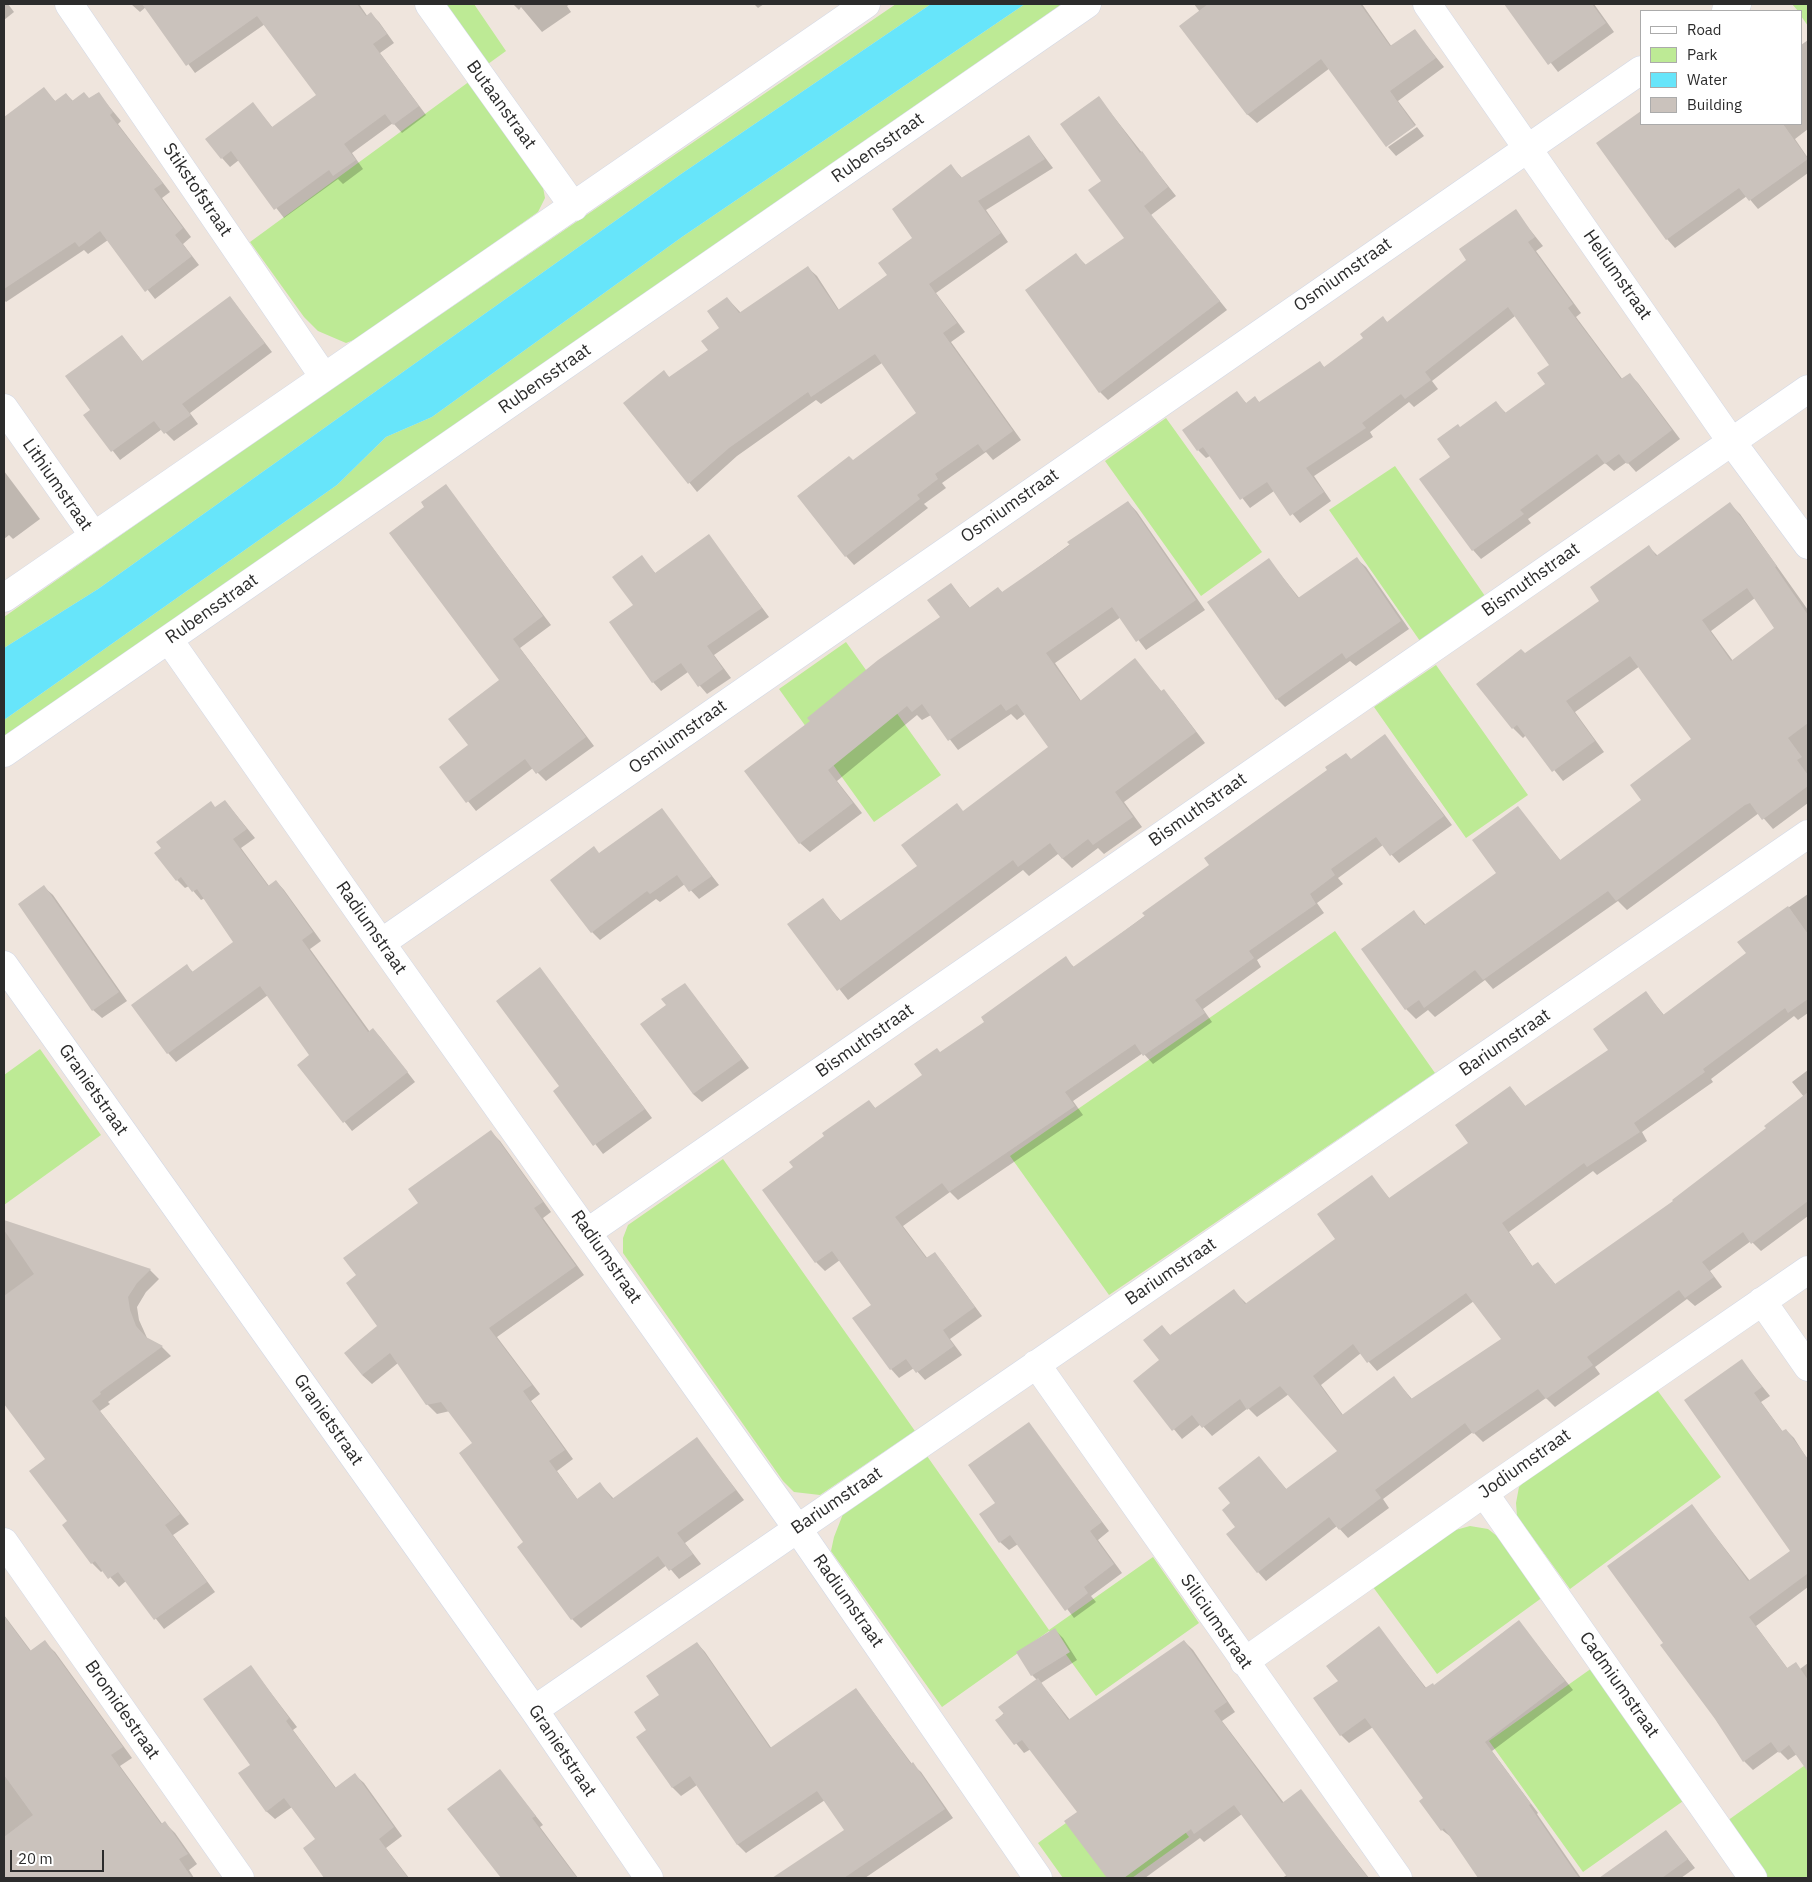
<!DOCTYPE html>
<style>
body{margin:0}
#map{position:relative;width:1812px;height:1882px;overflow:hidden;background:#efe5dd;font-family:"IBM Plex Sans",sans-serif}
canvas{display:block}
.frame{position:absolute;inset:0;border:5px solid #2c2c2c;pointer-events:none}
.legend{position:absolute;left:1640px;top:10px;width:162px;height:115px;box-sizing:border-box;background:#fff;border:1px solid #ababab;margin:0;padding:6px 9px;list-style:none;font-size:15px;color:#2c2c2c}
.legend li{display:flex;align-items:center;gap:10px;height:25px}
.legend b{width:25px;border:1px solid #ababab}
.scale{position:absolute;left:10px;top:1850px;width:94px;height:22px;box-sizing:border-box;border:2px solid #2c2c2c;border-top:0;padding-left:6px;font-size:15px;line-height:18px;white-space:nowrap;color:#2c2c2c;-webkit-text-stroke:4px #fff;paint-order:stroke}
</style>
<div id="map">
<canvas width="1812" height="1882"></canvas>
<div class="frame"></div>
<ul class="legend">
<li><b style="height:6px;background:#fff"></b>Road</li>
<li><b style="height:14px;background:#bdea95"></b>Park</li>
<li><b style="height:14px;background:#67e5fa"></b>Water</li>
<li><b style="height:14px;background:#cac2bc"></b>Building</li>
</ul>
<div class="scale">20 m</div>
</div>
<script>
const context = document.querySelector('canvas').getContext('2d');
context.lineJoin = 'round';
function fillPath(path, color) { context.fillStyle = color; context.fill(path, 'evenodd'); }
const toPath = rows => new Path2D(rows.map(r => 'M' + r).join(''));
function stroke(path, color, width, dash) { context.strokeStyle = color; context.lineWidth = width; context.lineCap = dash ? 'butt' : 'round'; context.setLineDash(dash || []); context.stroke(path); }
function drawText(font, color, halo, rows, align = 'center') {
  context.font = font + ' "IBM Plex Sans",sans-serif'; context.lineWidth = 5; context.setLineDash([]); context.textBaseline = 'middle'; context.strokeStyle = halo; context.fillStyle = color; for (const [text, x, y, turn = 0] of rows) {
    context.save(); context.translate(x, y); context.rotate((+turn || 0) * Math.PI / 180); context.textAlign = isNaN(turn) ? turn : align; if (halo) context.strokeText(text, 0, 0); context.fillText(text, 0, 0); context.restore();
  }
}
fillPath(toPath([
 [446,4,474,4,506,51,488,64],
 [896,4,931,4,681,174,98,589,4,648,4,617,255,441],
 [1025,4,1062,4,4,737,4,720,337,485,386,437,432,417,682,237],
 [1792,4,1808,4,1808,26,1801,16,1801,11,1798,11],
 [470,81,542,182,545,198,538,212,362,337,346,343,318,331,304,317,250,242],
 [1166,418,1262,552,1201,596,1105,461],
 [1395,466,1485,596,1420,641,1329,510],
 [846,642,941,775,874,822,779,689],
 [1436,665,1528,795,1466,838,1374,707],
 [1335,931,1435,1073,1109,1295,1010,1156],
 [40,1049,101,1135,4,1205,4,1075],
 [723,1159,915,1431,820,1495,794,1492,783,1481,623,1253,623,1238,628,1225],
 [1655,1387,1721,1477,1570,1589,1517,1516,1516,1503,1519,1487,1528,1477],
 [927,1456,1049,1630,1153,1557,1199,1623,1096,1696,1049,1631,942,1707,831,1551,834,1537,843,1514],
 [1470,1526,1488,1529,1502,1540,1543,1597,1437,1674,1373,1587,1452,1531],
 [1592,1668,1686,1799,1583,1872,1489,1741],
 [1808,1763,1808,1878,1767,1878,1727,1821],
 [1140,1770,1189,1837,1132,1878,1063,1878,1038,1843]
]), '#bdea95');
fillPath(toPath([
 [931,4,1025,4,682,237,432,417,386,437,337,485,4,720,4,648,98,589,681,174]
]), '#67e5fa');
fillPath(toPath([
 [4,4,8,4,14,12,4,20],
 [131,4,359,4,368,17,371,14,379,22,394,43,380,53,426,115,402,133,393,123,352,153,363,169,343,184,338,179,284,218,239,160,230,167,222,158,253,104,273,128,318,95,265,24,195,73,146,7,140,12],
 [513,4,570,4,567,6,571,12,542,32,521,7,519,10],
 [754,4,764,4,758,8],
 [1194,4,1362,4,1392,47,1414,30,1444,67,1398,101,1416,125,1387,145,1330,68,1257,123,1247,114,1200,12],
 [1505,4,1594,4,1614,32,1558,72],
 [1808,40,1808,129,1795,139,1808,158,1808,173,1758,209,1747,196,1675,248,1667,239,1641,124,1801,124,1801,45],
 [44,89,56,102,66,94,74,102,89,99,98,93,121,121,118,124,170,192,162,198,191,237,183,244,199,265,155,299,108,240,88,254,84,250,6,302,4,300,4,118],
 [1099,98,1176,196,1151,215,1227,310,1108,400,1100,392,1076,255,1087,266,1126,238,1103,181],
 [1417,127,1424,136,1396,156,1388,147],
 [1029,136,1053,168,986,210,1008,242,936,293,965,332,951,342,1021,440,993,460,986,452,942,483,946,488,924,504,928,508,854,565,846,556,853,461,918,414,882,363,821,404,816,400,737,456,697,492,625,403,664,372,670,378,709,350,721,329,727,298,741,313,808,268,817,276,839,310,889,275,914,238,951,166,963,179],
 [1515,211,1543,246,1536,251,1581,313,1576,317,1623,380,1630,375,1638,383,1680,439,1636,472,1627,462,1614,471,1605,463,1528,519,1531,523,1481,559,1473,550,1452,457,1461,429,1496,403,1506,413,1547,384,1550,365,1515,316,1432,381,1438,389,1414,407,1409,402,1370,432,1373,437,1314,476,1331,501,1300,523,1274,491,1250,508,1210,456,1206,458,1198,450,1237,393,1247,404,1255,398,1260,403,1320,363,1325,368,1365,338,1383,318,1388,323,1468,260],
 [230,297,272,352,190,413,198,424,174,441,162,429,120,460,85,415,92,410,122,336,143,362],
 [4,471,40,519,13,539,9,535,4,539],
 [446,486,551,625,520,648,594,746,546,781,533,768,476,811,441,768,470,745,501,681,426,507],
 [1128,502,1137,512,1205,610,1146,650,1121,617,1055,663,1081,701,1135,660,1162,692,1173,701,1205,743,1124,802,1142,827,1104,854,1098,848,1072,868,1058,854,1029,876,1023,870,848,1000,789,925,822,899,841,921,919,866,964,812,1050,748,1025,714,1017,720,1011,714,958,750,931,715,922,720,917,715,837,781,862,813,810,852,800,843,812,722,941,617,951,584,970,608,998,588,1003,593],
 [1730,504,1740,514,1808,610,1808,803,1773,829,1759,813,1627,910,1618,901,1493,989,1485,980,1435,1017,1428,1010,1416,1019,1406,1009,1414,912,1426,925,1498,873,1518,808,1561,861,1643,800,1693,740,1640,666,1575,712,1604,752,1563,781,1526,735,1523,738,1513,728,1525,654,1601,601,1649,547,1658,556],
 [1755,598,1776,628,1733,661,1711,631],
 [709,536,769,617,714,655,731,678,707,694,688,672,661,691,653,682,635,605,642,557,656,574],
 [1357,559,1366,567,1409,629,1356,666,1350,661,1285,707,1277,699,1269,560,1300,599],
 [1385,736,1452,825,1399,863,1383,845,1338,878,1343,884,1317,903,1324,913,1257,960,1261,967,1203,1009,1212,1022,1153,1064,1143,1053,1073,1101,1083,1115,958,1200,950,1192,903,1226,928,1259,935,1254,943,1263,982,1316,950,1339,962,1355,925,1380,914,1368,899,1378,891,1369,873,1305,840,1260,825,1271,816,1262,794,1168,826,1136,869,1101,876,1109,924,1076,941,1053,986,1023,1065,958,1075,968],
 [225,801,255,838,241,848,269,886,276,881,284,890,321,941,310,949,370,1032,373,1030,381,1038,415,1082,352,1131,299,1065,311,1055,268,995,176,1062,168,1053,187,966,193,972,235,942,205,898,201,900,189,886,185,888,177,880,216,808],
 [661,810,719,885,699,899,685,884,660,902,656,899,600,940,592,932,600,854],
 [44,887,53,895,127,1001,102,1018,93,1010],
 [1808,894,1808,1013,1798,1020,1794,1016,1711,1079,1713,1082,1642,1132,1647,1141,1597,1175,1593,1171,1509,1232,1533,1267,1538,1263,1556,1285,1675,1202,1768,1129,1804,1097,1792,1082,1808,1070,1808,1216,1761,1251,1751,1241,1710,1271,1722,1287,1695,1306,1687,1299,1595,1367,1600,1374,1555,1407,1546,1398,1483,1442,1473,1432,1383,1499,1389,1508,1348,1538,1337,1526,1266,1581,1258,1572,1237,1527,1232,1504,1259,1457,1287,1490,1339,1451,1289,1394,1257,1417,1248,1408,1212,1436,1201,1424,1182,1439,1134,1381,1161,1361,1162,1327,1171,1336,1234,1291,1247,1304,1336,1240,1371,1176,1390,1199,1470,1143,1510,1087,1526,1107,1610,1050,1646,993,1664,1015,1748,954,1739,942],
 [1474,1301,1502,1339,1412,1399,1394,1378,1343,1415,1321,1385,1361,1353,1377,1371],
 [540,968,652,1118,603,1154,554,1091,561,1086],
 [685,984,749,1068,702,1102,693,1094,668,1005],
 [491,1132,500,1141,551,1212,543,1218,584,1275,497,1337,540,1394,531,1401,573,1459,557,1471,578,1500,600,1484,614,1499,697,1439,744,1500,685,1543,701,1564,679,1579,667,1565,581,1628,572,1619,525,1543,474,1444,450,1411,437,1414,427,1404,398,1363,372,1384,362,1375,379,1326,358,1276,420,1203],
 [4,1222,150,1270,159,1279,146,1292,137,1307,139,1320,148,1340,162,1347,171,1356,108,1402,110,1404,100,1411,189,1524,173,1535,215,1592,164,1629,126,1581,119,1587,104,1570,101,1572,92,1563,69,1521,47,1459,4,1402],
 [1742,1361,1770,1396,1761,1402,1783,1432,1786,1430,1794,1438,1808,1460,1808,1587,1756,1626,1788,1669,1800,1669,1808,1663,1808,1767,1797,1754,1788,1760,1779,1751,1753,1770,1744,1761,1664,1643,1692,1506,1750,1581,1791,1551],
 [1029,1424,1109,1531,1098,1540,1122,1573,1091,1596,1096,1602,1074,1618,1018,1544,1009,1550,1000,1542,996,1503],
 [4,1615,31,1651,44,1642,55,1652,132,1758,120,1766,163,1825,165,1823,175,1833,197,1864,189,1870,194,1878,4,1878],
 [1519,1622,1573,1690,1492,1751,1538,1813,1537,1814,1581,1878,1479,1878,1451,1837,1442,1830,1425,1798,1373,1727,1349,1743,1341,1735,1339,1681,1379,1628,1427,1689,1435,1686],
 [1054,1629,1063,1638,1077,1660,1041,1683,1070,1720,1184,1641,1193,1650,1235,1712,1222,1721,1284,1803,1301,1791,1369,1878,1282,1878,1287,1875,1242,1814,1204,1842,1200,1838,1145,1878,1109,1878,1066,1822,1079,1812,1031,1749,1024,1753,997,1720,1037,1680,1032,1675],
 [697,1643,705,1652,772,1749,856,1689,912,1764,921,1772,953,1818,865,1878,775,1878,846,1830,825,1800,746,1853,738,1845,697,1785,681,1796,673,1788,638,1737,648,1731,661,1695],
 [251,1667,297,1727,293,1730,336,1788,355,1775,364,1783,402,1836,386,1848,409,1878,326,1878,304,1849,317,1840,292,1807,275,1819,266,1811,251,1765],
 [500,1771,543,1825,540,1827,578,1878,502,1878,449,1809],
 [1666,1831,1695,1868,1681,1878,1601,1878]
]), '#0003');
fillPath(toPath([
 [142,4,357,4,366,16,371,12,387,34,373,44,419,106,393,125,385,114,344,144,356,160,333,176,329,170,274,210,231,151,221,159,205,139,253,102,272,127,316,95,257,16,186,66],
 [1208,4,1360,4,1390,46,1415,29,1436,58,1390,91,1415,126,1386,147,1321,59,1247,115,1179,26],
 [1504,4,1592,4,1606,23,1548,65],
 [44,87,55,101,66,93,72,101,84,92,89,98,99,92,113,112,110,115,163,183,154,189,183,228,175,235,192,256,145,292,100,231,79,247,75,242,4,289,4,117],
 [1099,96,1140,153,1142,151,1168,187,1144,206,1220,301,1099,393,1025,290,1076,253,1085,265,1124,238,1088,190,1101,181,1060,124],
 [1641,111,1641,124,1783,124,1808,159,1749,201,1739,188,1666,240,1596,143],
 [1029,135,1045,159,978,201,1001,233,929,284,957,323,943,333,1013,431,984,452,978,444,935,474,938,479,917,495,920,499,845,557,797,496,849,456,853,460,916,413,875,354,811,397,808,392,729,448,688,484,623,403,664,370,669,377,708,350,701,341,719,328,707,311,727,297,739,313,808,266,838,310,887,275,878,263,912,238,892,209,951,164,961,178],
 [1516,209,1535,237,1528,242,1573,304,1568,308,1621,379,1630,373,1672,430,1627,464,1619,454,1605,464,1597,454,1520,510,1524,514,1472,551,1419,479,1450,457,1437,439,1458,424,1460,427,1496,401,1505,413,1545,384,1537,373,1549,365,1508,307,1425,372,1431,380,1405,399,1401,394,1362,423,1366,428,1306,468,1324,492,1290,516,1267,482,1240,500,1203,447,1197,451,1182,430,1237,391,1246,403,1255,396,1259,402,1320,361,1324,367,1363,338,1360,334,1383,316,1387,322,1466,260,1459,249],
 [230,296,265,343,182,404,191,415,164,434,154,421,111,452,83,415,90,410,65,376,122,335,142,361],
 [446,484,543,616,513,639,586,737,536,774,525,759,466,803,439,767,468,745,448,719,499,680,389,533,424,507,421,502],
 [1128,501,1196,600,1136,642,1112,607,1046,653,1080,701,1135,658,1161,691,1164,689,1196,732,1115,792,1133,817,1093,845,1088,839,1062,859,1050,843,1018,867,1013,860,837,991,787,924,823,898,840,921,917,866,901,845,957,803,963,811,1048,747,1017,704,1006,711,1001,704,948,741,922,704,912,712,907,706,828,770,853,803,799,844,744,771,810,721,807,718,878,660,940,617,927,600,951,583,969,608,998,587,1002,592,1070,545,1067,542],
 [1730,502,1777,566,1775,567,1808,615,1808,723,1788,738,1802,757,1797,760,1808,775,1808,786,1762,820,1750,803,1745,805,1616,901,1608,891,1483,980,1475,970,1424,1008,1419,1000,1405,1010,1361,949,1414,910,1424,925,1496,873,1472,840,1518,806,1560,860,1641,800,1630,785,1691,739,1630,656,1566,701,1595,741,1552,772,1517,725,1512,729,1476,684,1521,649,1525,653,1599,601,1590,587,1649,545,1656,556],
 [1747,588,1774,628,1731,661,1702,620],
 [709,534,762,608,707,646,723,669,698,687,681,663,652,683,609,622,633,605,612,577,642,555,655,573],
 [1357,557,1401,621,1346,659,1342,653,1276,700,1207,602,1269,558,1298,598],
 [1385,734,1444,816,1390,856,1376,837,1331,869,1335,875,1310,894,1316,904,1249,951,1254,958,1195,1000,1205,1013,1143,1056,1135,1044,1065,1092,1075,1106,949,1192,942,1183,895,1217,926,1258,935,1252,975,1307,943,1330,954,1346,916,1373,906,1359,890,1370,852,1318,871,1305,832,1251,815,1263,762,1190,793,1167,789,1162,824,1136,822,1133,869,1100,875,1108,922,1075,914,1064,937,1048,940,1052,984,1022,981,1017,1066,956,1073,967,1145,916,1142,913,1209,865,1204,858,1327,770,1325,767,1346,753,1351,759],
 [225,800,247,829,233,839,268,886,276,880,313,932,302,940,368,1032,373,1028,408,1072,343,1123,297,1065,309,1055,260,986,167,1054,131,1005,187,964,192,972,233,942,197,889,192,892,181,877,176,881,154,853,161,848,156,842,211,801,215,807],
 [662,808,712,876,689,892,677,875,650,894,647,891,591,933,550,880,594,846,599,853],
 [44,885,119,992,92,1011,18,904],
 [1788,906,1808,934,1808,999,1788,1013,1785,1008,1703,1069,1705,1072,1634,1123,1640,1132,1587,1167,1584,1163,1502,1223,1532,1266,1538,1262,1555,1284,1673,1201,1672,1200,1766,1128,1764,1126,1808,1092,1808,1201,1751,1244,1743,1232,1702,1262,1714,1277,1685,1298,1679,1290,1587,1357,1593,1365,1546,1399,1538,1389,1473,1434,1465,1423,1375,1490,1381,1498,1339,1530,1329,1517,1257,1573,1226,1534,1235,1527,1222,1510,1230,1503,1218,1488,1259,1456,1286,1489,1337,1451,1280,1386,1247,1410,1240,1399,1202,1428,1192,1415,1172,1431,1133,1381,1159,1360,1143,1340,1162,1325,1170,1335,1234,1289,1245,1304,1335,1239,1317,1214,1372,1175,1389,1198,1468,1143,1455,1125,1510,1086,1525,1106,1608,1050,1593,1029,1646,991,1663,1015,1746,953,1737,942],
 [1466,1293,1501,1339,1411,1399,1394,1376,1342,1415,1313,1376,1353,1344,1367,1363],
 [540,967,645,1109,593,1146,553,1091,559,1086,496,1001],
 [685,983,742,1059,693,1094,640,1024,666,1005,661,999],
 [491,1130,543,1202,534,1208,576,1266,489,1328,532,1385,523,1391,565,1450,549,1461,577,1499,600,1482,612,1499,697,1437,736,1490,677,1533,693,1554,669,1571,658,1556,571,1620,517,1547,523,1542,459,1453,472,1443,441,1402,426,1405,390,1353,362,1375,344,1353,377,1326,346,1283,356,1275,343,1258,418,1203,408,1189],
 [4,1220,151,1269,137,1283,128,1297,130,1310,136,1326,146,1337,163,1346,100,1392,101,1394,92,1401,180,1514,165,1525,207,1582,154,1620,118,1572,108,1579,95,1561,91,1564,62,1525,67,1521,29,1471,45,1459,4,1404,4,1296,34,1274,4,1230],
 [1742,1359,1762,1387,1754,1393,1782,1431,1786,1429,1808,1459,1808,1577,1807,1574,1749,1617,1787,1668,1796,1662,1808,1680,1808,1772,1789,1745,1779,1753,1771,1742,1743,1762,1715,1719,1660,1645,1663,1643,1607,1566,1692,1504,1748,1581,1790,1551,1684,1400],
 [1029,1422,1102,1522,1090,1531,1114,1564,1084,1587,1088,1593,1065,1611,1010,1535,999,1543,979,1514,995,1503,968,1465],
 [4,1616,30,1651,45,1640,123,1747,111,1755,161,1824,165,1821,188,1854,179,1859,192,1878,4,1878,4,1837,33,1815,4,1775],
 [1519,1620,1565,1681,1485,1742,1531,1804,1529,1805,1579,1878,1478,1878,1444,1828,1441,1831,1419,1801,1423,1798,1365,1718,1340,1736,1313,1698,1338,1681,1326,1666,1379,1626,1425,1688,1433,1683,1434,1685],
 [1055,1628,1070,1652,1031,1676,1016,1652],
 [1184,1640,1227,1702,1214,1711,1282,1803,1301,1789,1368,1878,1288,1878,1234,1805,1194,1834,1191,1829,1124,1878,1107,1878,1064,1821,1077,1812,1022,1740,1014,1745,995,1720,1004,1714,998,1707,1038,1678,1068,1720],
 [697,1642,770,1748,856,1688,911,1764,913,1762,945,1809,844,1878,772,1878,844,1830,817,1791,737,1845,690,1776,672,1788,636,1737,646,1730,634,1712,659,1695,646,1676],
 [251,1665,289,1718,286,1721,335,1788,355,1773,394,1827,379,1839,408,1878,324,1878,303,1848,315,1839,284,1798,266,1812,238,1773,250,1765,203,1699],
 [500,1769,536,1816,532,1818,577,1878,501,1878,447,1809],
 [1666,1830,1688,1859,1662,1878,1599,1878]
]), '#cac2bc');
const minor = toPath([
 [69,4,324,377],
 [429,4,574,207],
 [1427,4,1731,441,1808,545],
 [1726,11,1737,4],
 [4,408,94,536],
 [4,598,866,4],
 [169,640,381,943,797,1528,1038,1878],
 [4,753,1087,4],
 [381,943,1641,70],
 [4,965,534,1710,649,1878],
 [588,1232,1808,389],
 [1762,1301,1808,1367],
 [1036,1364,1398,1878],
 [1484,1493,1753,1878],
 [4,1542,240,1878],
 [1244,1662,1484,1493,1808,1270],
 [534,1710,1808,834]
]);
stroke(minor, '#d2d8e6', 29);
stroke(minor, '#fff', 28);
drawText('18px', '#2c2c2c', '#fff', [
 ["Butaanstraat",501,105,54],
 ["Rubensstraat",878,148,-35],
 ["Stikstofstraat",197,190,56],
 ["Osmiumstraat",1343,275,-35],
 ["Heliumstraat",1617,275,55],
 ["Rubensstraat",545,379,-35],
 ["Lithiumstraat",57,485,55],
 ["Osmiumstraat",1010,506,-35],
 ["Bismuthstraat",1531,580,-35],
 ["Rubensstraat",212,609,-35],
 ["Osmiumstraat",678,737,-35],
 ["Bismuthstraat",1198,810,-35],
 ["Radiumstraat",371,928,55],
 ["Bismuthstraat",865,1041,-35],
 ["Bariumstraat",1505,1043,-34],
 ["Granietstraat",93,1090,55],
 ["Radiumstraat",606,1257,55],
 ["Bariumstraat",1171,1272,-34],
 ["Granietstraat",328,1420,55],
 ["Jodiumstraat",1525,1464,-35],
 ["Bariumstraat",837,1501,-34],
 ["Radiumstraat",848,1601,55],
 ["Siliciumstraat",1216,1622,55],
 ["Cadmiumstraat",1619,1685,55],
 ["Bromidestraat",122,1710,55],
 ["Granietstraat",562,1751,56]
]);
</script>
